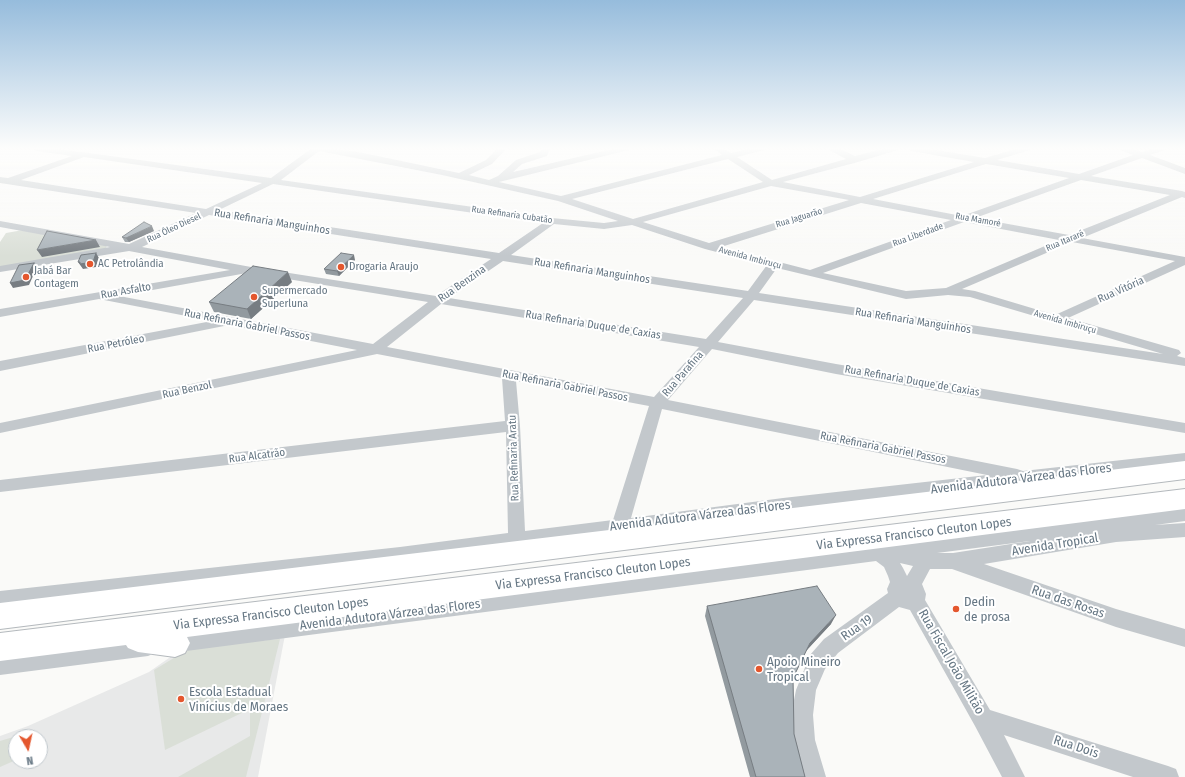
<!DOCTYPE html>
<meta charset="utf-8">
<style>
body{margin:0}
#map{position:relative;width:1185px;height:777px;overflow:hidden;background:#fafaf8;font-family:"Fira Sans Condensed",sans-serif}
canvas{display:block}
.north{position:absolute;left:8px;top:729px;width:40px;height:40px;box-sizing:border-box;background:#fff;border:1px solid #c1c8cd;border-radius:50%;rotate:171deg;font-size:11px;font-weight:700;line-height:16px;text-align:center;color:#657683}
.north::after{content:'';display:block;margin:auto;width:14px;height:18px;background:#e4572e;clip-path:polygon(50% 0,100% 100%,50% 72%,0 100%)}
</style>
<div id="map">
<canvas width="1185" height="777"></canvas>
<div class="north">N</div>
</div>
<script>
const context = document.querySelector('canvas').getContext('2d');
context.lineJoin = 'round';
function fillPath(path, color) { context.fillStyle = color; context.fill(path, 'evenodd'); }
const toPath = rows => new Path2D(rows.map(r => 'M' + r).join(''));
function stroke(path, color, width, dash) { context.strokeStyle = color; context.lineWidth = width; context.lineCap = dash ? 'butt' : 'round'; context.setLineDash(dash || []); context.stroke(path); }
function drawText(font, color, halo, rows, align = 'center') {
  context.font = font + ' "Fira Sans Condensed",sans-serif'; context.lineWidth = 4; context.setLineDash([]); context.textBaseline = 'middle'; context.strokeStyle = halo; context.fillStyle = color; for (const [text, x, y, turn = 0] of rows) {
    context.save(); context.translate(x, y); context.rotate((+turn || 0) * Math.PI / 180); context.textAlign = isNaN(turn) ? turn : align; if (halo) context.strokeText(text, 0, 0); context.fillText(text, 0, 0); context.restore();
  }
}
fillPath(toPath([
 [285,635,258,777,0,777,0,736,28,726,149,672,186,646],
 [16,737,40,737,40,761,16,761]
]), '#e8e9e9');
fillPath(toPath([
 [23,230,107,245,106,249,0,268,0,242,6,233],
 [280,639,246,777,178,777,250,736,250,709,165,750,154,670,192,647],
 [20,735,19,737,16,737,16,760,0,767,0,741]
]), '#dadfd7');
const highway = toPath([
 [1185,461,1185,479,0,629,0,603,1185,461],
 [1185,489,1185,509,187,637,190,643,185,653,175,657,138,652,128,648,126,645,0,661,0,633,1185,489]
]);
stroke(highway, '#b4b9bd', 2);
fillPath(toPath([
 [32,148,52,148,271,178,312,148,329,148,363,153,459,173,486,160,498,148,507,148,492,164,469,175,489,180,498,176,516,160,540,152,542,148,550,148,547,156,522,164,513,172,617,148,630,148,629,150,499,182,561,196,722,155,713,148,722,148,731,153,752,148,765,148,764,150,737,157,772,180,846,159,829,150,828,148,838,148,855,156,887,148,899,148,898,150,858,162,783,182,860,197,974,162,911,151,907,148,924,148,985,158,1019,148,1031,148,1030,150,997,160,1079,174,1133,155,1120,150,1119,148,1130,148,1142,152,1154,148,1165,148,1164,150,1150,155,1185,168,1185,174,1142,158,1091,176,1182,191,1185,192,1185,198,1182,197,1082,238,1185,257,1185,265,1068,318,1179,350,1181,353,1177,356,1185,358,1185,366,754,300,718,342,836,364,1185,423,1185,433,836,374,712,349,668,400,1017,469,1023,471,1185,453,1185,465,783,512,400,563,0,609,0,591,400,547,508,533,506,432,0,492,0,480,505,421,502,378,377,354,0,433,0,423,357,350,229,325,0,371,0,361,212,321,99,299,0,317,0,309,230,270,129,251,0,272,0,266,110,247,0,227,0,221,129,244,196,213,0,183,0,177,8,178,72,156,36,151,32,148],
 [319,151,442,175,558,201,618,221,604,223,552,218,281,180,319,151],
 [84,157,262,183,206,209,21,180,84,157],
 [728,159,763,182,633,219,572,199,728,159],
 [986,164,1069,178,962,216,873,199,986,164],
 [1081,180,1170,195,1069,235,975,218,1081,180],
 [273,184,543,223,499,253,219,210,273,184],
 [771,186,849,200,709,243,643,222,771,186],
 [861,203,951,220,810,270,721,247,861,203],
 [209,215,491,259,436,296,251,267,142,247,209,215],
 [964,222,1059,240,946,288,906,291,823,273,964,222],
 [554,224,604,229,632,225,705,249,767,265,748,291,511,255,554,224],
 [1072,242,1175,261,1055,315,975,291,962,289,1072,242],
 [503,261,743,298,706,339,449,298,503,261],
 [777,268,906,299,948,295,970,297,1163,354,759,293,777,268],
 [247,273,251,273,428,302,373,344,119,296,247,273],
 [441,304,699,347,654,397,387,347,441,304],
 [516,381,649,406,613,520,525,531,520,426,516,381],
 [662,409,987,475,783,498,631,518,662,409],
 [1185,507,1185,521,1155,525,1185,523,1185,537,1116,542,984,564,1116,609,1185,629,1185,647,1116,627,952,569,930,569,922,584,926,594,925,600,990,710,1168,766,1176,769,1179,777,1133,777,1004,735,1025,777,1002,777,975,726,910,610,899,607,838,653,825,669,816,690,813,715,815,740,826,777,804,777,793,740,791,715,796,690,810,655,824,639,888,593,887,589,890,582,888,576,884,567,876,561,171,653,164,650,161,643,164,636,171,633,1185,507],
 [1030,541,953,553,937,553,1030,541],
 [900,563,913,566,907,576,903,568,900,563],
 [148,636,155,639,158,646,155,653,148,656,0,675,0,655,148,636]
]), '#c3c8cc');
fillPath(highway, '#fff');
fillPath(toPath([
 [154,231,129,242,125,242,122,237],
 [355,260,339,276,326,274,324,269],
 [292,282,251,319,214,312,209,302],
 [707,606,831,624,806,651,793,678,794,734,805,777,750,777,705,616]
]), '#929a9f');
fillPath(toPath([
 [152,226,154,231,129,242,126,238],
 [96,240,100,247,42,257,37,250],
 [96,253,99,258,96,267,83,269,78,262],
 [354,255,355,260,339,276,337,271],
 [34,263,37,267,29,285,13,288,10,283],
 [288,272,292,282,251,319,247,309],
 [836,615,831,624,805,652,810,643]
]), '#777d82');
const building = toPath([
 [144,222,152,226,126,238,122,237,144,222],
 [47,231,96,240,37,250,47,231],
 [96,253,93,262,80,264,80,262,78,262,81,255,96,253],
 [341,253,354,255,337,271,324,269,341,253],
 [34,263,25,280,10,283,19,265,34,263],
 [253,266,288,272,247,309,209,302,253,266],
 [817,586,836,615,810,643,793,678,794,734,805,777,756,777,707,606,817,586]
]);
fillPath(building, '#aab3b9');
stroke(building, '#777d82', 1);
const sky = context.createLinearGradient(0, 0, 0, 256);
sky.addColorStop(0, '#96bcdc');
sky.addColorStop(0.58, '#fdfdfc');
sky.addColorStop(1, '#fdfdfc00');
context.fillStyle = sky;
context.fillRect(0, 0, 1185, 256);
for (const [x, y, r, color] of [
 [90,264,4,"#e4572e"],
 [341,267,4,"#e4572e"],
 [26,277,4,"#e4572e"],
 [254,297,4,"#e4572e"],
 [956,609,4,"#e4572e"],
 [759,669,4,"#e4572e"],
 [181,699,4,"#e4572e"]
]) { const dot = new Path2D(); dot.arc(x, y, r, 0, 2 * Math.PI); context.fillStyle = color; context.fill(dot); stroke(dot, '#fff', 1.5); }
drawText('9px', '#657683', '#fff', [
 ["Rua Refinaria Cubatão",512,215,8],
 ["Rua Jaguarão",799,218,-17],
 ["Rua Mamoré",978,220,10],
 ["Rua Óleo Diesel",174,228,-25],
 ["Rua Liberdade",918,235,-20],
 ["Rua Itararé",1065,241,-23],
 ["Avenida Imbiruçu",750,258,15],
 ["Avenida Imbiruçu",1065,322,16]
]);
drawText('11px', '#657683', '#fff', [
 ["Rua Refinaria Manguinhos",272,222,9],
 ["Rua Refinaria Manguinhos",592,271,9],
 ["Rua Benzina",462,284,-35],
 ["Rua Vitória",1121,290,-24],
 ["Rua Asfalto",126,291,-10],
 ["Rua Refinaria Manguinhos",913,321,9],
 ["Rua Refinaria Gabriel Passos",247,325,11],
 ["Rua Refinaria Duque de Caxias",593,325,9],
 ["Rua Petróleo",116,344,-11],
 ["Rua Parafina",683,374,-49],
 ["Rua Refinaria Duque de Caxias",912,381,10],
 ["Rua Refinaria Gabriel Passos",565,386,11],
 ["Rua Benzol",187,390,-12],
 ["Rua Refinaria Gabriel Passos",883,448,11],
 ["Rua Alcatrão",257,456,-7],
 ["Rua Refinaria Aratu",514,458,-92]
]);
drawText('11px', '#657683', '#fff', [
 ["AC Petrolândia",98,264],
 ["Drogaria Araujo",349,267],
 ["Jabá Bar",34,271],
 ["Contagem",34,284],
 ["Supermercado",262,291],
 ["Superluna",262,304]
], 'left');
drawText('13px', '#657683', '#fff', [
 ["Avenida Adutora Várzea das Flores",1021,479,-7],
 ["Avenida Adutora Várzea das Flores",700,516,-7],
 ["Via Expressa Francisco Cleuton Lopes",914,534,-7],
 ["Avenida Tropical",1055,545,-9],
 ["Via Expressa Francisco Cleuton Lopes",593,574,-7],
 ["Rua das Rosas",1068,602,19],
 ["Via Expressa Francisco Cleuton Lopes",271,614,-7],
 ["Avenida Adutora Várzea das Flores",390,615,-7],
 ["Rua 19",857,628,-35],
 ["Rua Fiscal João Militão",951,662,60],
 ["Rua Dois",1076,747,18]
]);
drawText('13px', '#657683', '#fff', [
 ["Dedin",964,602],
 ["de prosa",964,617],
 ["Apoio Mineiro",767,662],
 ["Tropical",767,677],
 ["Escola Estadual",189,692],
 ["Vinícius de Moraes",189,707]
], 'left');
</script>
